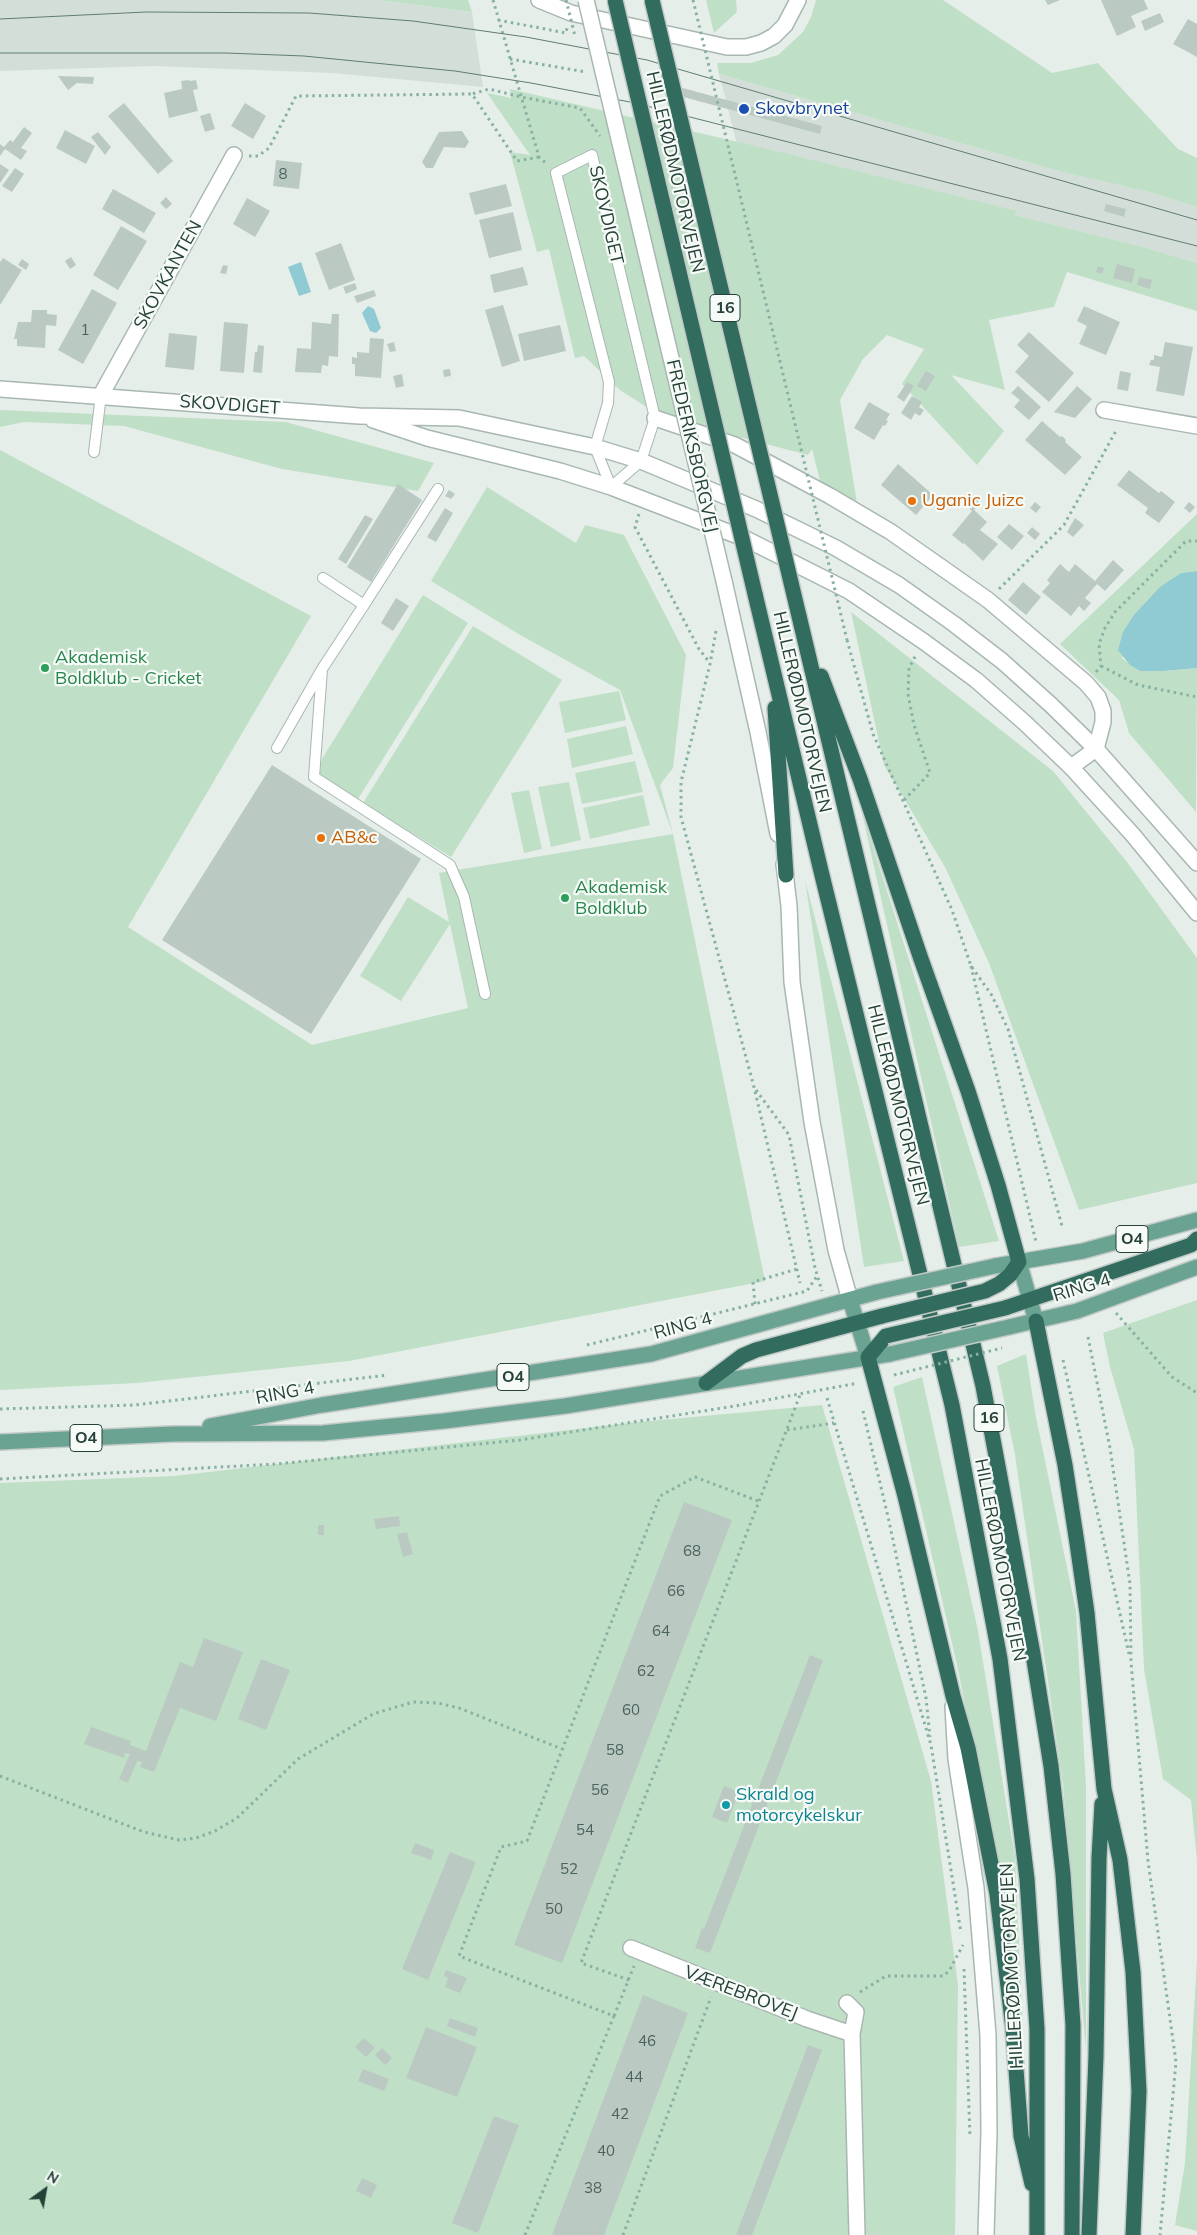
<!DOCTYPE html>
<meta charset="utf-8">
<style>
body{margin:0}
#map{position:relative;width:1197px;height:2235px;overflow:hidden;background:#e6eeea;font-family:Mulish,sans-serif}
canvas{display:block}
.north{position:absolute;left:20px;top:2165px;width:50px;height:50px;-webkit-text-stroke:4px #f7fbf8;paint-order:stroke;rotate:32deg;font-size:14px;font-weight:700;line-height:20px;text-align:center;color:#254138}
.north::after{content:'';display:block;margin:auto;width:18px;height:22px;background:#254138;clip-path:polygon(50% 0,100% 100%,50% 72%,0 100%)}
</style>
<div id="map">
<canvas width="1197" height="2235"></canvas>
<div class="north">N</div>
</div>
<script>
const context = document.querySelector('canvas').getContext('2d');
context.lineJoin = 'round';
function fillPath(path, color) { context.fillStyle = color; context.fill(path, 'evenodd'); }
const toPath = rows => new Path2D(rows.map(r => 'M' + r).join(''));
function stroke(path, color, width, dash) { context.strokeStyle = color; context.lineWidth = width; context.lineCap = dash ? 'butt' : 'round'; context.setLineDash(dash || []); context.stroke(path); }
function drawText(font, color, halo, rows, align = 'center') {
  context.font = font + ' Mulish,sans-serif'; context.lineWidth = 4.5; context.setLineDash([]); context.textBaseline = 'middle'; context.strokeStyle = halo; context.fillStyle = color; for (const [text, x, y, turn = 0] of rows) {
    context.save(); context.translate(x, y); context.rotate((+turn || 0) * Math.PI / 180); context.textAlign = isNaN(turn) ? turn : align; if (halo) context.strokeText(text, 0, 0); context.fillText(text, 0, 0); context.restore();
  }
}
fillPath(toPath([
 [0,0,378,0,472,12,483,87,332,73,153,66,0,71],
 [719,74,1058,171,1153,193,1197,207,1197,263,1136,245,738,148]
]), '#d4ded9');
fillPath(toPath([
 [378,0,468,0,472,12],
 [706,0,736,0,737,12,714,33],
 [816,0,943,0,1052,73,1098,63,1178,149,1197,158,1197,207,1153,193,1058,171,719,74,717,63,751,63,778,55,803,32,811,17],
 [510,89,764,148,1017,211,1014,215,1136,245,1197,263,1197,311,1067,272,1054,307,989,320,1005,390,951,375,1004,431,977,465,902,384,924,349,887,335,863,359,840,400,857,503,820,481,812,449,808,455,662,417,620,390,584,356,575,358,549,249,537,252,510,152,530,155,487,93,511,98],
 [0,410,286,422,434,463,418,491,282,469,124,426,24,422,0,427],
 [0,450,311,616,128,927,312,1045,468,1008,450,924,401,1001,360,976,408,897,449,922,439,873,673,834,620,690,522,636,431,581,487,487,576,543,585,525,624,535,686,655,673,768,660,785,673,834,765,1281,349,1361,137,1383,0,1390],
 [1197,514,1197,571,1181,573,1122,658,1140,671,1163,671,1197,668,1196,812,1129,733,1119,700,1060,644],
 [423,595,468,623,358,799,319,774,322,759],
 [851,612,1053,771,1127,862,1197,958,1197,1183,1079,1210,989,963,945,867,884,765],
 [473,626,562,680,451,857,363,803],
 [619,691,626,720,565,733,559,702],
 [626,726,633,754,572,768,567,739],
 [635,761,643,792,582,804,575,773],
 [569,782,581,840,551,847,538,787],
 [529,790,542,849,524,853,511,793],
 [643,795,650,825,590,839,583,808],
 [862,813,999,1241,959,1247],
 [805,880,904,1261,864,1267],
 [1197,1300,1197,1860,1191,1800,1163,1779,1144,1669,1134,1449,1110,1367,1103,1333],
 [1026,1354,1035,1412,1076,1611,1086,1786,1086,2051,1063,1785,1015,1455,997,1366],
 [922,1377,978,1631,1015,1858,1023,2034,1003,1891,957,1665,893,1387],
 [822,1405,931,1781,958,1985,955,2235,0,2235,0,1483,174,1476,629,1423],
 [1197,1960,1197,2231,1175,2225,1185,2163]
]), '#c0dfc7');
fillPath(toPath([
 [301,262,311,292,299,296,288,267],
 [368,306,374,309,381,328,376,333,370,331,362,313],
 [1197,571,1197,668,1163,671,1140,671,1130,665,1118,650,1123,632,1134,615,1160,587,1181,573]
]), '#90cad2');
fillPath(toPath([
 [1045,0,1060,0,1048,5],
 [1101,0,1144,0,1148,9,1131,16,1136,27,1117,36],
 [1160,13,1164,22,1145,31,1141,21],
 [1188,19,1197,24,1197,57,1173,44],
 [58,76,94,77,93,84,77,83,68,90],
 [189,80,190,81,196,80,198,89,193,90,198,111,169,118,164,93,182,89,181,81],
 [668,84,822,126,820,134,665,92],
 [124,103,173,161,158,174,108,116],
 [245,103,266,116,253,139,231,126],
 [210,113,215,129,205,132,200,116],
 [24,127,32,133,21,148,27,151,21,160,5,149,0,156,0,144,4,147,10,140,13,142],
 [65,130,95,146,86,164,56,148],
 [462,131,469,142,465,148,444,147,433,168,426,168,422,162,439,132],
 [98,132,111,147,105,155,91,137],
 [276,160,302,163,299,189,273,186],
 [0,164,9,170,0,183],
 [15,168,24,174,12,192,2,186],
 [506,184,512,206,475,215,469,193],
 [113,189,156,213,144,233,102,209],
 [166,197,172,204,166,209,160,203],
 [247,198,270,211,255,237,233,224],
 [1106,204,1126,209,1124,217,1104,211],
 [513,212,522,250,489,258,479,220],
 [121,226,147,241,118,290,93,275],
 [341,243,355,280,329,290,315,253],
 [71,257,76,265,70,269,65,261],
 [3,258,22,270,0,305,0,262],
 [22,259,29,264,26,270,18,265],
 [1117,264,1135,269,1132,283,1113,278],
 [223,265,228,266,226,274,220,273],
 [1098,266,1104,268,1102,274,1096,272],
 [523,267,528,285,494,293,490,275],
 [1139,277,1152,280,1150,289,1137,285],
 [355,283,357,289,346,294,343,287],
 [92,289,117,303,83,364,58,350],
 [374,290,376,296,357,303,354,296],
 [503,305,520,361,502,367,485,310],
 [1084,306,1120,322,1106,355,1079,344,1087,326,1077,321],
 [32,310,47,310,47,314,57,315,56,326,46,325,45,348,17,346,17,339,14,339,18,322,31,322],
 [332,314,339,314,338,357,329,356,328,366,322,365,321,373,295,372,297,348,311,349,312,322,331,324],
 [224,322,248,324,244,373,220,371],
 [560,325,566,351,524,361,518,334],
 [1029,332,1074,373,1049,402,1015,372,1029,356,1017,345],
 [169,333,197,336,194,370,165,367],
 [370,338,384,339,381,378,355,376,355,364,352,364,352,357,357,358,357,352,369,353],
 [394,342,396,351,390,352,387,344],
 [1165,342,1193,347,1184,396,1156,391,1160,367,1149,365,1151,360,1154,360,1154,355,1162,357],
 [258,345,264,346,262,373,253,372,255,352,257,352],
 [450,369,451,376,444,377,443,370],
 [926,371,935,376,926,391,917,386],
 [1120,371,1131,373,1128,391,1117,389],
 [402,374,404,386,396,388,393,376],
 [907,382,914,386,904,402,897,397],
 [1018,386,1041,407,1029,420,1014,407,1020,400,1011,393],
 [1077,386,1092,399,1075,418,1054,412],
 [912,396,922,402,919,407,924,410,920,416,915,413,911,420,901,413],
 [869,402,890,414,886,420,888,421,885,426,883,425,874,440,854,428],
 [1042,421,1060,437,1062,436,1066,440,1065,442,1082,457,1065,475,1025,440],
 [898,464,933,495,916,515,881,485],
 [1129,470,1159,493,1161,491,1175,502,1159,523,1145,513,1148,508,1117,485],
 [398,484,422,500,371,582,347,567],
 [449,490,455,494,451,499,445,496],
 [976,498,981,502,974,510,987,522,980,530,998,544,983,561,964,543,963,544,952,535,972,511,968,507],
 [1035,502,1041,507,1036,513,1030,508],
 [1189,502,1195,507,1190,513,1184,508],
 [445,508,453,513,436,542,427,537],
 [365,515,373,519,346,564,338,559],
 [1075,518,1084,525,1073,537,1067,532],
 [1009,524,1024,536,1012,550,997,537],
 [1032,527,1040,534,1035,540,1027,533],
 [1113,560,1124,570,1105,591,1097,584,1085,598,1091,603,1084,611,1079,606,1071,616,1042,592,1050,583,1047,580,1060,564,1069,572,1075,564,1095,581],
 [1023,582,1041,597,1026,615,1008,600],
 [396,598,409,606,393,631,381,623],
 [272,765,421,859,311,1034,162,940],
 [684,1502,732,1520,562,1963,514,1945],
 [399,1516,400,1526,376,1529,374,1519],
 [318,1525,324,1525,324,1535,318,1535],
 [407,1532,413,1554,403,1557,397,1534],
 [204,1638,243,1652,216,1721,180,1708,154,1772,140,1767,142,1762,137,1761,128,1783,119,1779,130,1754,125,1753,124,1758,84,1744,91,1727,131,1741,130,1745,146,1751,180,1662,193,1667],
 [810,1655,823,1660,710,1953,695,1948,702,1928,704,1929],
 [261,1659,290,1670,266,1730,238,1719],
 [724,1786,739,1792,727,1823,712,1817],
 [415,1843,434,1850,431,1860,411,1853],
 [450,1852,476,1862,428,1980,402,1969],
 [446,1970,467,1978,460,1993,445,1987,448,1978,444,1976],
 [643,1995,688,2013,604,2235,552,2235],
 [450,2018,478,2028,475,2037,447,2026],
 [426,2027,477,2047,457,2097,406,2078],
 [364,2038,375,2048,366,2057,355,2047],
 [808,2045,822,2050,752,2235,736,2235],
 [382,2048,392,2058,385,2065,375,2055],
 [363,2069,389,2079,384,2091,358,2081],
 [494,2116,519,2125,478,2233,452,2223],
 [362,2178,377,2185,371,2198,356,2191]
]), '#bbc9c3');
const service = toPath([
 [592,155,655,418,641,461,611,487,595,447,608,403,609,382,556,173,592,155],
 [94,452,101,395],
 [364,605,438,489],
 [322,669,314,777,450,865,464,897,485,994],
 [277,748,322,669,364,605,323,578]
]);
const minor = toPath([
 [539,0,571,13,727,47,746,47,761,43,774,36,785,25,798,0],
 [101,395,234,155],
 [1104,410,1197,426],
 [655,418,735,445,830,496,891,532,988,600,1086,683,1098,697,1103,711,1103,722,1096,749,1071,767],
 [631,1948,807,2019,852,2034],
 [847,2003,856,2012,852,2034,857,2235]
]);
const tertiary = toPath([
 [0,389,359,416,459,418,595,447,641,461,756,509,836,548,899,585,954,624,1002,661,1051,705,1096,749,1197,863],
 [373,420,427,438,560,471,611,487,746,539,849,591,923,641,976,680,1025,723,1071,767,1133,835,1197,913],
 [724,581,758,732,778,834],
 [784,864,789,906,792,982,812,1122,836,1250,850,1300],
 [953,1707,956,1759,976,1888,988,2035,989,2132,986,2235]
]);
const primary = toPath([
 [1019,1262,1036,1321],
 [995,1266,1083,1251,1197,1220],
 [850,1300,868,1357],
 [1009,1327,1077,1311,1197,1267],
 [210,1426,322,1405,651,1354,877,1292],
 [0,1442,172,1434,323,1433,444,1421,565,1406,890,1354]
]);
const motorway = toPath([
 [755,594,821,871,952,1405,1000,1659,1027,1879,1037,2029,1037,2235],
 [799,616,983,1386,1033,1654,1051,1766,1063,1874,1073,2025,1072,2235],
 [821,676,860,779,921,959,968,1091,998,1185,1019,1262,1010,1275,999,1284],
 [775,708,786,875],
 [1005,1308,1191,1245,1197,1239],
 [1036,1321,1065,1465,1077,1543,1087,1613,1104,1789,1120,1860,1133,1972,1139,2091,1133,2235],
 [886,1336,868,1357,905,1496,953,1696,968,1748,997,1894,1013,2029,1021,2136,1032,2184],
 [706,1383,742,1356,756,1350,882,1316],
 [1089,2235,1096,2056,1099,1858,1102,1804]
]);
stroke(service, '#a8b7b1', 12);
stroke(minor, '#a8b7b1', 18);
stroke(tertiary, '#a8b7b1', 18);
stroke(primary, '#c2cac7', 18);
stroke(motorway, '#c2cac7', 18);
stroke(toPath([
 [493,0,539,157,547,164],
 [498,20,566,33,567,28],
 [510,59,586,72],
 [249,156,258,156,269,148,296,96,472,94],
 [539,157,517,161,472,94,489,89,521,97,580,108,600,136],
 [639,514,635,527,699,649,710,663],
 [999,589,1064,525,1117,429],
 [716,631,710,664,681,782,681,817,754,1087,800,1283],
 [847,640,873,734,952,910,971,966,991,994,1008,1029,1062,1226],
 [1101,666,1138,685,1197,697],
 [1096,672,1101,666,1099,644,1105,628,1115,612,1186,541,1197,541],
 [904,800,930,773,914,725,908,694,909,668,916,655],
 [971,966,1036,1242],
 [756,1090,789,1135,815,1268,822,1291],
 [755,1304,753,1282,797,1269],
 [1116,1313,1172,1377,1197,1393],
 [1088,1337,1110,1448,1130,1584,1131,1662,1148,1861,1176,2062,1160,2235],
 [587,1345,807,1291,817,1276],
 [1063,1360,1129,1654],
 [827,1398,931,1745,961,1933],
 [0,1409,135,1405,388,1375],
 [863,1411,889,1521,926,1698,930,1737],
 [787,1430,834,1423],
 [0,1479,276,1464,520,1440,735,1406,858,1383],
 [0,1776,144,1832,179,1840,196,1838,215,1831,237,1818,298,1759,373,1714,413,1702,438,1703,459,1708,562,1749],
 [964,1969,970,2137],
 [629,1980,581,1963,800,1395],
 [860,1992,886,1976,943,1976,949,1971,963,1945],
 [614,2016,634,1966],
 [525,2235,614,2016,459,1956,501,1847,527,1841,660,1496,695,1477,758,1501],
 [623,2235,711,1997]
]), '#87b1a3', 3, [2.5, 4]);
stroke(service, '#fff', 10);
stroke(minor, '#fff', 15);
stroke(tertiary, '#fff', 15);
stroke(primary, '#6ba393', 15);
stroke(motorway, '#316c5e', 15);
stroke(toPath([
 [0,19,146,12,309,13,413,21,526,37,647,60,1197,220],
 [0,53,226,53,304,56,455,71,531,83,635,103,1197,246]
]), '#607c73', 1);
const tertiaryBridge = toPath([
 [586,0,724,581]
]);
const primaryBridge = toPath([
 [877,1292,995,1266],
 [890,1354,1009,1327]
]);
const motorwayBridge = toPath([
 [615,0,755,594],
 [652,0,799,616],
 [882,1316,985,1291,999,1284],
 [886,1336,1005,1308]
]);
stroke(tertiaryBridge, '#a8b7b1', 18, []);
stroke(primaryBridge, '#c2cac7', 18, []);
stroke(motorwayBridge, '#c2cac7', 18, []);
stroke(toPath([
 [566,0,575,36],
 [693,0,847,640],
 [894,1375,1002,1348]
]), '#87b1a3', 3, [2.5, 4]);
stroke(tertiaryBridge, '#fff', 15);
stroke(primaryBridge, '#6ba393', 15);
stroke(motorwayBridge, '#316c5e', 15);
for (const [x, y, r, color] of [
 [744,109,6,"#1a4fb4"],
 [912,501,5,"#e8710a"],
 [45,668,5,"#2e9e5b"],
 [321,838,5,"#e8710a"],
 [565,898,5,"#2e9e5b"],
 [726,1805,5,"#0f9aa8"]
]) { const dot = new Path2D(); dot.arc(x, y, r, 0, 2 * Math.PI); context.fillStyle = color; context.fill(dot); stroke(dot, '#f7fbf8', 2); }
drawText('15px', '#4a635b', null, [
 ["8",283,174],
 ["1",85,330],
 ["68",692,1551],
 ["66",676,1591],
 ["64",661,1631],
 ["62",646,1671],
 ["60",631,1710],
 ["58",615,1750],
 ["56",600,1790],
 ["54",585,1830],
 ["52",569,1869],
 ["50",554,1909],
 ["46",647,2041],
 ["44",634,2077],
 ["42",620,2114],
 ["40",606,2151],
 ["38",593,2188]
]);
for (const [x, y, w] of [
 [725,308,30],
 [1132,1239,32],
 [513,1377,32],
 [989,1418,30],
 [86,1438,32]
]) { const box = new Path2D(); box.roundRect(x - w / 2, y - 13.5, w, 27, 4); context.fillStyle = '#f7fbf8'; context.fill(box); stroke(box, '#254138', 1); }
drawText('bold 16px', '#254138', null, [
 ["16",725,308],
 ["O4",1132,1239],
 ["O4",513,1377],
 ["16",989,1418],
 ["O4",86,1438]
]);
drawText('18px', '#164399', '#f7fbf8', [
 ["Skovbrynet",755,109]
], 'left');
drawText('18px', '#254138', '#f7fbf8', [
 ["HILLERØDMOTORVEJEN",675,172,77],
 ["SKOVDIGET",606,215,77],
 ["SKOVKANTEN",168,275,-61],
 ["SKOVDIGET",230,405,4],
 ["FREDERIKSBORGVEJ",692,446,77],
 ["HILLERØDMOTORVEJEN",802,712,77],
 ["HILLERØDMOTORVEJEN",898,1105,76],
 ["RING 4",1082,1288,-17],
 ["RING 4",683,1326,-15],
 ["RING 4",285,1393,-11],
 ["HILLERØDMOTORVEJEN",1000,1560,79],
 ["HILLERØDMOTORVEJEN",1012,1966,-93],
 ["VÆREBROVEJ",741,1993,21]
]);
drawText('18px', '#c56008', '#f7fbf8', [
 ["Uganic Juizc",922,501],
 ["AB&c",331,838]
], 'left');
drawText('18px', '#27864d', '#f7fbf8', [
 ["Akademisk",55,658],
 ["Boldklub - Cricket",55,679],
 ["Akademisk",575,888],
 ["Boldklub",575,909]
], 'left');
drawText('18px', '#0d838f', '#f7fbf8', [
 ["Skrald og",736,1795],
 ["motorcykelskur",736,1816]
], 'left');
</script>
